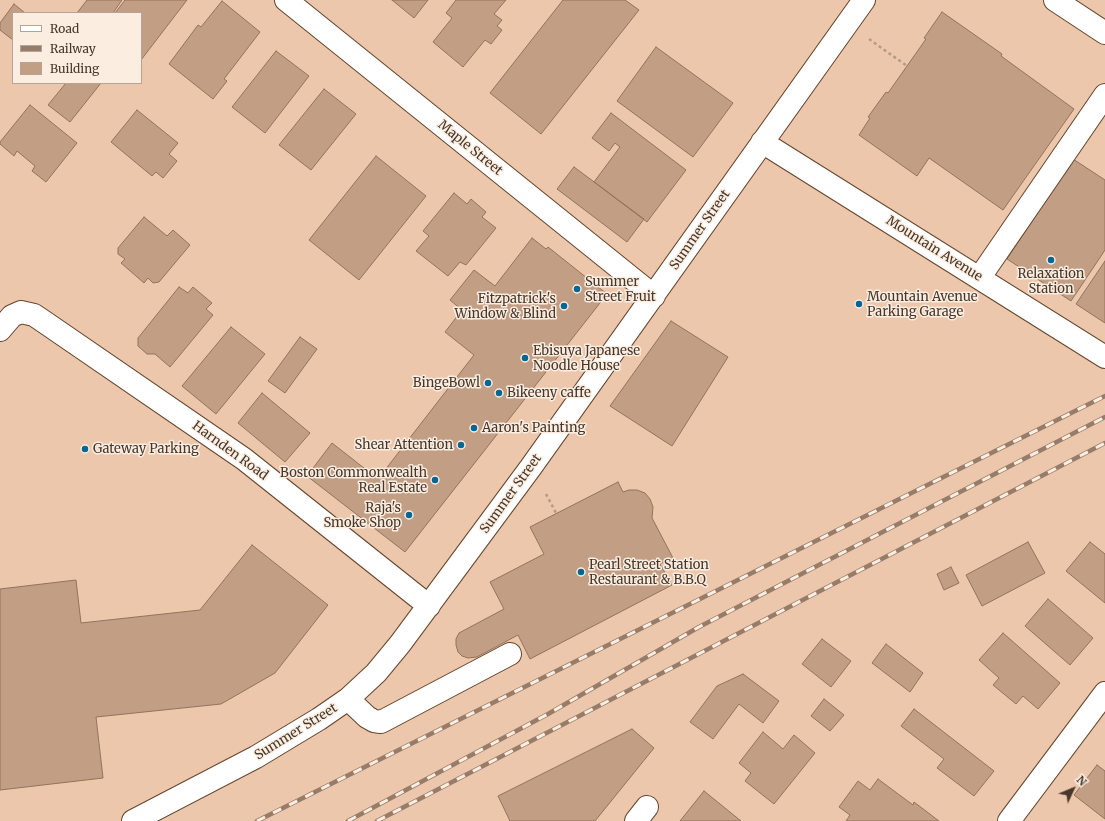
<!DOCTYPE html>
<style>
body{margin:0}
#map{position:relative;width:1105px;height:821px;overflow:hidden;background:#ecc7ab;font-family:Merriweather,serif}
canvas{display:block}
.legend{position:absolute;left:12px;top:12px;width:130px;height:72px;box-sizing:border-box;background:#fcede1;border:1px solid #b3a498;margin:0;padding:5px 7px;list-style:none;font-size:12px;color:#46372b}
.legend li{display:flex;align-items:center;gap:8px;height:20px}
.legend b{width:20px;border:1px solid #b3a498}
.north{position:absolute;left:1053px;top:769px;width:40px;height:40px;-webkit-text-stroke:3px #fcede1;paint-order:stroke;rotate:46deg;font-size:11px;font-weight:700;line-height:16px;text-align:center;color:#46372b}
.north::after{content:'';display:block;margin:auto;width:14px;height:18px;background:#46372b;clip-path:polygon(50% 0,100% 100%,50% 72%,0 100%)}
</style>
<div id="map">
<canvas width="1105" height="821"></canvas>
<ul class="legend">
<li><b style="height:5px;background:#fff"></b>Road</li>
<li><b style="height:5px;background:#977d69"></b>Railway</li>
<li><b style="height:11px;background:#c29e84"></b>Building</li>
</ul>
<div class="north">N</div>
</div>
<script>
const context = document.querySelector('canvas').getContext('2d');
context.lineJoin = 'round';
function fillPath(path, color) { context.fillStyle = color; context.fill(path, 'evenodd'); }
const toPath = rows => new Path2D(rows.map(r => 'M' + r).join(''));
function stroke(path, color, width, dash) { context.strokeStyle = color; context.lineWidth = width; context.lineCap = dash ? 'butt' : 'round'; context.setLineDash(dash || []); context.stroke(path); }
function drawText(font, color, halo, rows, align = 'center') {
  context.font = font + ' Merriweather,serif'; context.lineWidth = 3; context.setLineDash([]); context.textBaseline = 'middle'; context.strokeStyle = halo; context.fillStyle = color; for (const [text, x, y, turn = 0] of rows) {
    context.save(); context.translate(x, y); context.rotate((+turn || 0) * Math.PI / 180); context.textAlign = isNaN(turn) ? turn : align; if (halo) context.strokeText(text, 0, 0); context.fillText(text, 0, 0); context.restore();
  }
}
const building = toPath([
 [87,0,122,0,113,13,77,13,87,0],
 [125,0,187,0,141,60,141,13,115,13,125,0],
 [392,0,428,0,414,18,392,0],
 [456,0,506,0,494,14,502,20,497,26,502,30,491,44,485,40,463,67,433,42,452,18,446,13,456,0],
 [563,0,625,0,639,10,541,134,490,93,563,0],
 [222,1,260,32,224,79,227,81,213,99,169,64,198,25,201,27,222,1],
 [14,4,25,13,13,13,13,40,0,30,0,23,14,4],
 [942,12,1002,54,1001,56,1074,109,1003,210,929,158,917,176,859,135,870,118,868,117,886,92,888,93,926,39,924,38,942,12],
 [656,47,733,103,693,157,617,101,656,47],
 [276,51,309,76,265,133,232,107,276,51],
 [66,83,101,83,70,122,48,105,66,83],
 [324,89,356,114,311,170,279,145,324,89],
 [30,105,77,143,46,182,32,171,35,166,17,151,14,156,0,144,0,142,30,105],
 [137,110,178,143,169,154,177,161,163,178,156,172,152,176,111,142,137,110],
 [611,113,686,170,647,222,594,182,620,147,615,143,609,151,592,138,611,113],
 [376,156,426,196,359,280,309,240,376,156],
 [1073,159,1105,180,1105,250,1071,301,1007,259,1073,159],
 [574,167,644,219,627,242,557,189,574,167],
 [454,193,467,204,471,199,486,212,482,217,496,228,466,265,460,262,448,276,416,251,429,236,423,231,454,193],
 [144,217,167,236,173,230,190,245,159,282,153,283,148,278,144,283,121,263,125,259,118,254,118,248,144,217],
 [532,238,546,249,548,247,607,294,405,552,307,476,332,443,378,479,474,355,445,332,462,310,450,300,474,270,495,286,532,238],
 [1105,261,1105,323,1076,304,1105,261],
 [179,287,188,293,193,287,212,303,206,309,213,315,170,367,155,354,147,354,138,346,138,338,179,287],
 [671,321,728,357,672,446,610,406,671,321],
 [231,327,265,354,216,414,182,386,231,327],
 [300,337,317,349,285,393,268,381,300,337],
 [262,393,310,433,285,462,238,423,262,393],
 [618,482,623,492,629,490,637,490,645,493,650,499,653,507,652,518,673,558,660,564,672,585,530,659,518,635,477,657,468,658,462,656,458,652,456,645,456,639,459,633,504,609,490,582,544,554,530,527,618,482],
 [1028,542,1045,573,982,606,966,575,1028,542],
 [1090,542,1105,554,1105,603,1066,571,1090,542],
 [252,545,328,605,275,673,221,704,96,717,103,778,0,790,0,589,76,580,81,623,200,610,252,545],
 [951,567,959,583,944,590,937,574,951,567],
 [1048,599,1093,638,1070,665,1025,626,1048,599],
 [1003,633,1060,683,1038,709,1023,696,1016,704,993,685,999,678,979,660,1003,633],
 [822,639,851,661,831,687,802,664,822,639],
 [886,644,923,673,910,692,872,663,886,644],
 [743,674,779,701,763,723,739,704,713,739,690,722,717,686,743,674],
 [824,699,844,715,830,731,811,716,824,699],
 [914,709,994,771,974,796,937,768,944,759,901,726,914,709],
 [632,729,654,748,595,821,510,821,498,796,632,729],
 [763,732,783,749,794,735,815,753,774,804,745,781,751,773,739,763,763,732],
 [1097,765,1105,771,1105,819,1074,795,1097,765],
 [878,779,913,805,914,802,939,821,846,821,850,815,839,807,858,781,870,790,878,779],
 [704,791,741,821,680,821,704,791]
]);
fillPath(building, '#c29e84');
stroke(building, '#947259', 1);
const minor = toPath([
 [286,0,654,296],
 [1055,0,1105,33],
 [762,142,1105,357],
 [980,277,1105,95],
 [0,330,12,316,21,312,34,315,40,319,244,459,429,606],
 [348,699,367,717,374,721,381,722,510,654],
 [133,821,256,757,319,719,348,699,376,673,400,644,531,467,864,0],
 [636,821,647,807],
 [1009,821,1105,693]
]);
stroke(minor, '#64452d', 24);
stroke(toPath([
 [869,39,907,66],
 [546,494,556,513]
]), '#b89a83', 2.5, [3, 3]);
stroke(minor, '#fff', 22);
const rail = toPath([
 [257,821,1105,396],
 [348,821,548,714,699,627,1105,417],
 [377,821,1105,443]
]);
stroke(rail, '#977d69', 4.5);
stroke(rail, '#fcede1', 3, [9]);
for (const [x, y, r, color] of [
 [1051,260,4,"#006694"],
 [577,289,4,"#006694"],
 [859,304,4,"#006694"],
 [564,306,4,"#006694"],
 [525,358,4,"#006694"],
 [488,383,4,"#006694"],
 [499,393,4,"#006694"],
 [474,428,4,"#006694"],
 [461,445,4,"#006694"],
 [85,449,4,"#006694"],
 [435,480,4,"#006694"],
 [409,515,4,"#006694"],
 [581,572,4,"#006694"]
]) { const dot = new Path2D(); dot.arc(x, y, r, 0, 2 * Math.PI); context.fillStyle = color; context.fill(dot); stroke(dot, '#fcede1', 1.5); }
drawText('13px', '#46372b', '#fcede1', [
 ["Maple Street",470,148,39],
 ["Summer Street",700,230,-55],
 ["Mountain Avenue",934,249,32],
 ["Harnden Road",230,451,36],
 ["Summer Street",511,494,-54],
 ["Summer Street",296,732,-32]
]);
drawText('13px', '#46372b', '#fcede1', [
 ["Relaxation",1051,274,"center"],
 ["Station",1051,289,"center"],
 ["Summer",585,282],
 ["Street Fruit",585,297],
 ["Mountain Avenue",867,297],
 ["Parking Garage",867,312],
 ["Fitzpatrick's",556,299,"right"],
 ["Window & Blind",556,314,"right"],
 ["Ebisuya Japanese",533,351],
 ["Noodle House",533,366],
 ["BingeBowl",480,383,"right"],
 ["Bikeeny caffe",507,393],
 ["Aaron's Painting",482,428],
 ["Shear Attention",453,445,"right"],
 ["Gateway Parking",93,449],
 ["Boston Commonwealth",427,473,"right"],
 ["Real Estate",427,488,"right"],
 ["Raja's",401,508,"right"],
 ["Smoke Shop",401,523,"right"],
 ["Pearl Street Station",589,565],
 ["Restaurant & B.B.Q",589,580]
], 'left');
</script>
